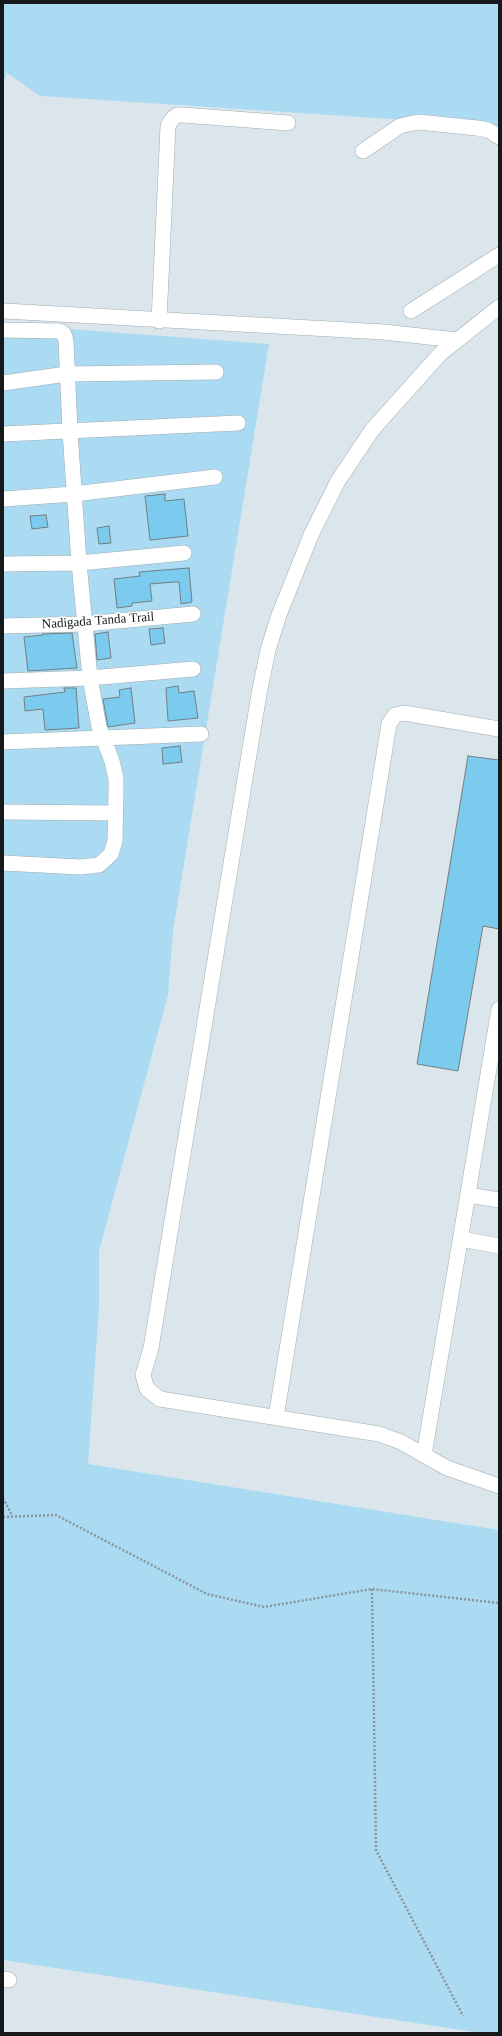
<!DOCTYPE html>
<style>
body{margin:0}
#map{position:relative;width:502px;height:2036px;overflow:hidden;background:#dae6ec;font-family:"Times New Roman",serif}
canvas{display:block}
.frame{position:absolute;inset:0;border:4px solid #15191b;pointer-events:none}
</style>
<div id="map">
<canvas width="502" height="2036"></canvas>
<div class="frame"></div>
</div>
<script>
const context = document.querySelector('canvas').getContext('2d');
context.lineJoin = 'round';
function fillPath(path, color) { context.fillStyle = color; context.fill(path, 'evenodd'); }
const toPath = rows => new Path2D(rows.map(r => 'M' + r).join(''));
function stroke(path, color, width, dash) { context.strokeStyle = color; context.lineWidth = width; context.lineCap = dash ? 'butt' : 'round'; context.setLineDash(dash || []); context.stroke(path); }
function drawText(font, color, halo, rows, align = 'center') {
  context.font = font + ' "Times New Roman",serif'; context.lineWidth = 3; context.setLineDash([]); context.textBaseline = 'middle'; context.strokeStyle = halo; context.fillStyle = color; for (const [text, x, y, turn = 0] of rows) {
    context.save(); context.translate(x, y); context.rotate((+turn || 0) * Math.PI / 180); context.textAlign = isNaN(turn) ? turn : align; if (halo) context.strokeText(text, 0, 0); context.fillText(text, 0, 0); context.restore();
  }
}
fillPath(toPath([
 [3,3,499,3,499,126,40,96,7,73,3,83],
 [3,324,269,344,173,931,168,995,99,1251,99,1307,88,1464,499,1530,499,2033,481,2033,3,1960]
]), '#aadbf2');
const building = toPath([
 [165,494,165,501,184,499,188,536,150,540,145,496,165,494],
 [46,515,48,527,32,529,30,516,46,515],
 [109,526,111,543,99,544,97,528,109,526],
 [189,568,192,602,181,604,179,582,174,582,150,584,152,601,132,603,132,606,117,608,114,579,140,576,139,572,189,568],
 [163,628,165,643,151,645,149,629,163,628],
 [108,632,111,658,97,660,95,634,108,632],
 [72,633,77,668,28,671,24,637,43,635,42,634,72,633],
 [178,686,179,693,194,691,198,718,168,721,166,688,178,686],
 [64,688,76,688,79,728,45,730,43,709,25,711,24,697,65,692,64,688],
 [131,688,135,723,108,727,103,699,120,697,119,690,131,688],
 [180,746,182,762,163,764,162,748,180,746],
 [468,756,499,760,499,929,483,926,458,1071,417,1064,468,756]
]);
fillPath(building, '#7acbee');
stroke(building, '#747e83', 1);
const minor = toPath([
 [363,151,400,126,418,122,477,128,488,130,499,137],
 [499,307,440,354,372,430,338,481,311,535,279,615,268,650,259,694,151,1348,143,1375,147,1389,160,1399,379,1434,401,1442,447,1468,499,1486],
 [4,311,384,332,456,340],
 [411,311,499,255],
 [159,321,168,126,172,119,177,115,183,115,288,123],
 [3,330,60,331,64,334,66,341,70,431,79,563,90,678,99,727,112,761,116,779,116,794,115,841,111,854,99,865,80,867,3,863],
 [3,383,67,374,216,372],
 [3,434,238,423],
 [3,499,74,494,215,477],
 [3,564,79,563,184,553],
 [3,626,85,624,193,614],
 [3,681,90,678,193,669],
 [3,742,201,734],
 [3,812,115,813],
 [468,1195,499,1200],
 [461,1239,499,1246],
 [276,1417,389,724,395,715,404,713,499,729],
 [424,1455,499,1009],
 [3,1979,9,1980]
]);
stroke(minor, '#a0acb1', 16);
stroke(toPath([
 [3,1498,12,1515],
 [3,1517,56,1515,207,1594,264,1607,372,1589,499,1603],
 [372,1589,376,1850,463,2016]
]), '#8c959a', 2.5, [2, 2]);
stroke(minor, '#fff', 15);
drawText('13px', '#15191b', '#fff', [
 ["Nadigada Tanda Trail",98,621,-4]
]);
</script>
